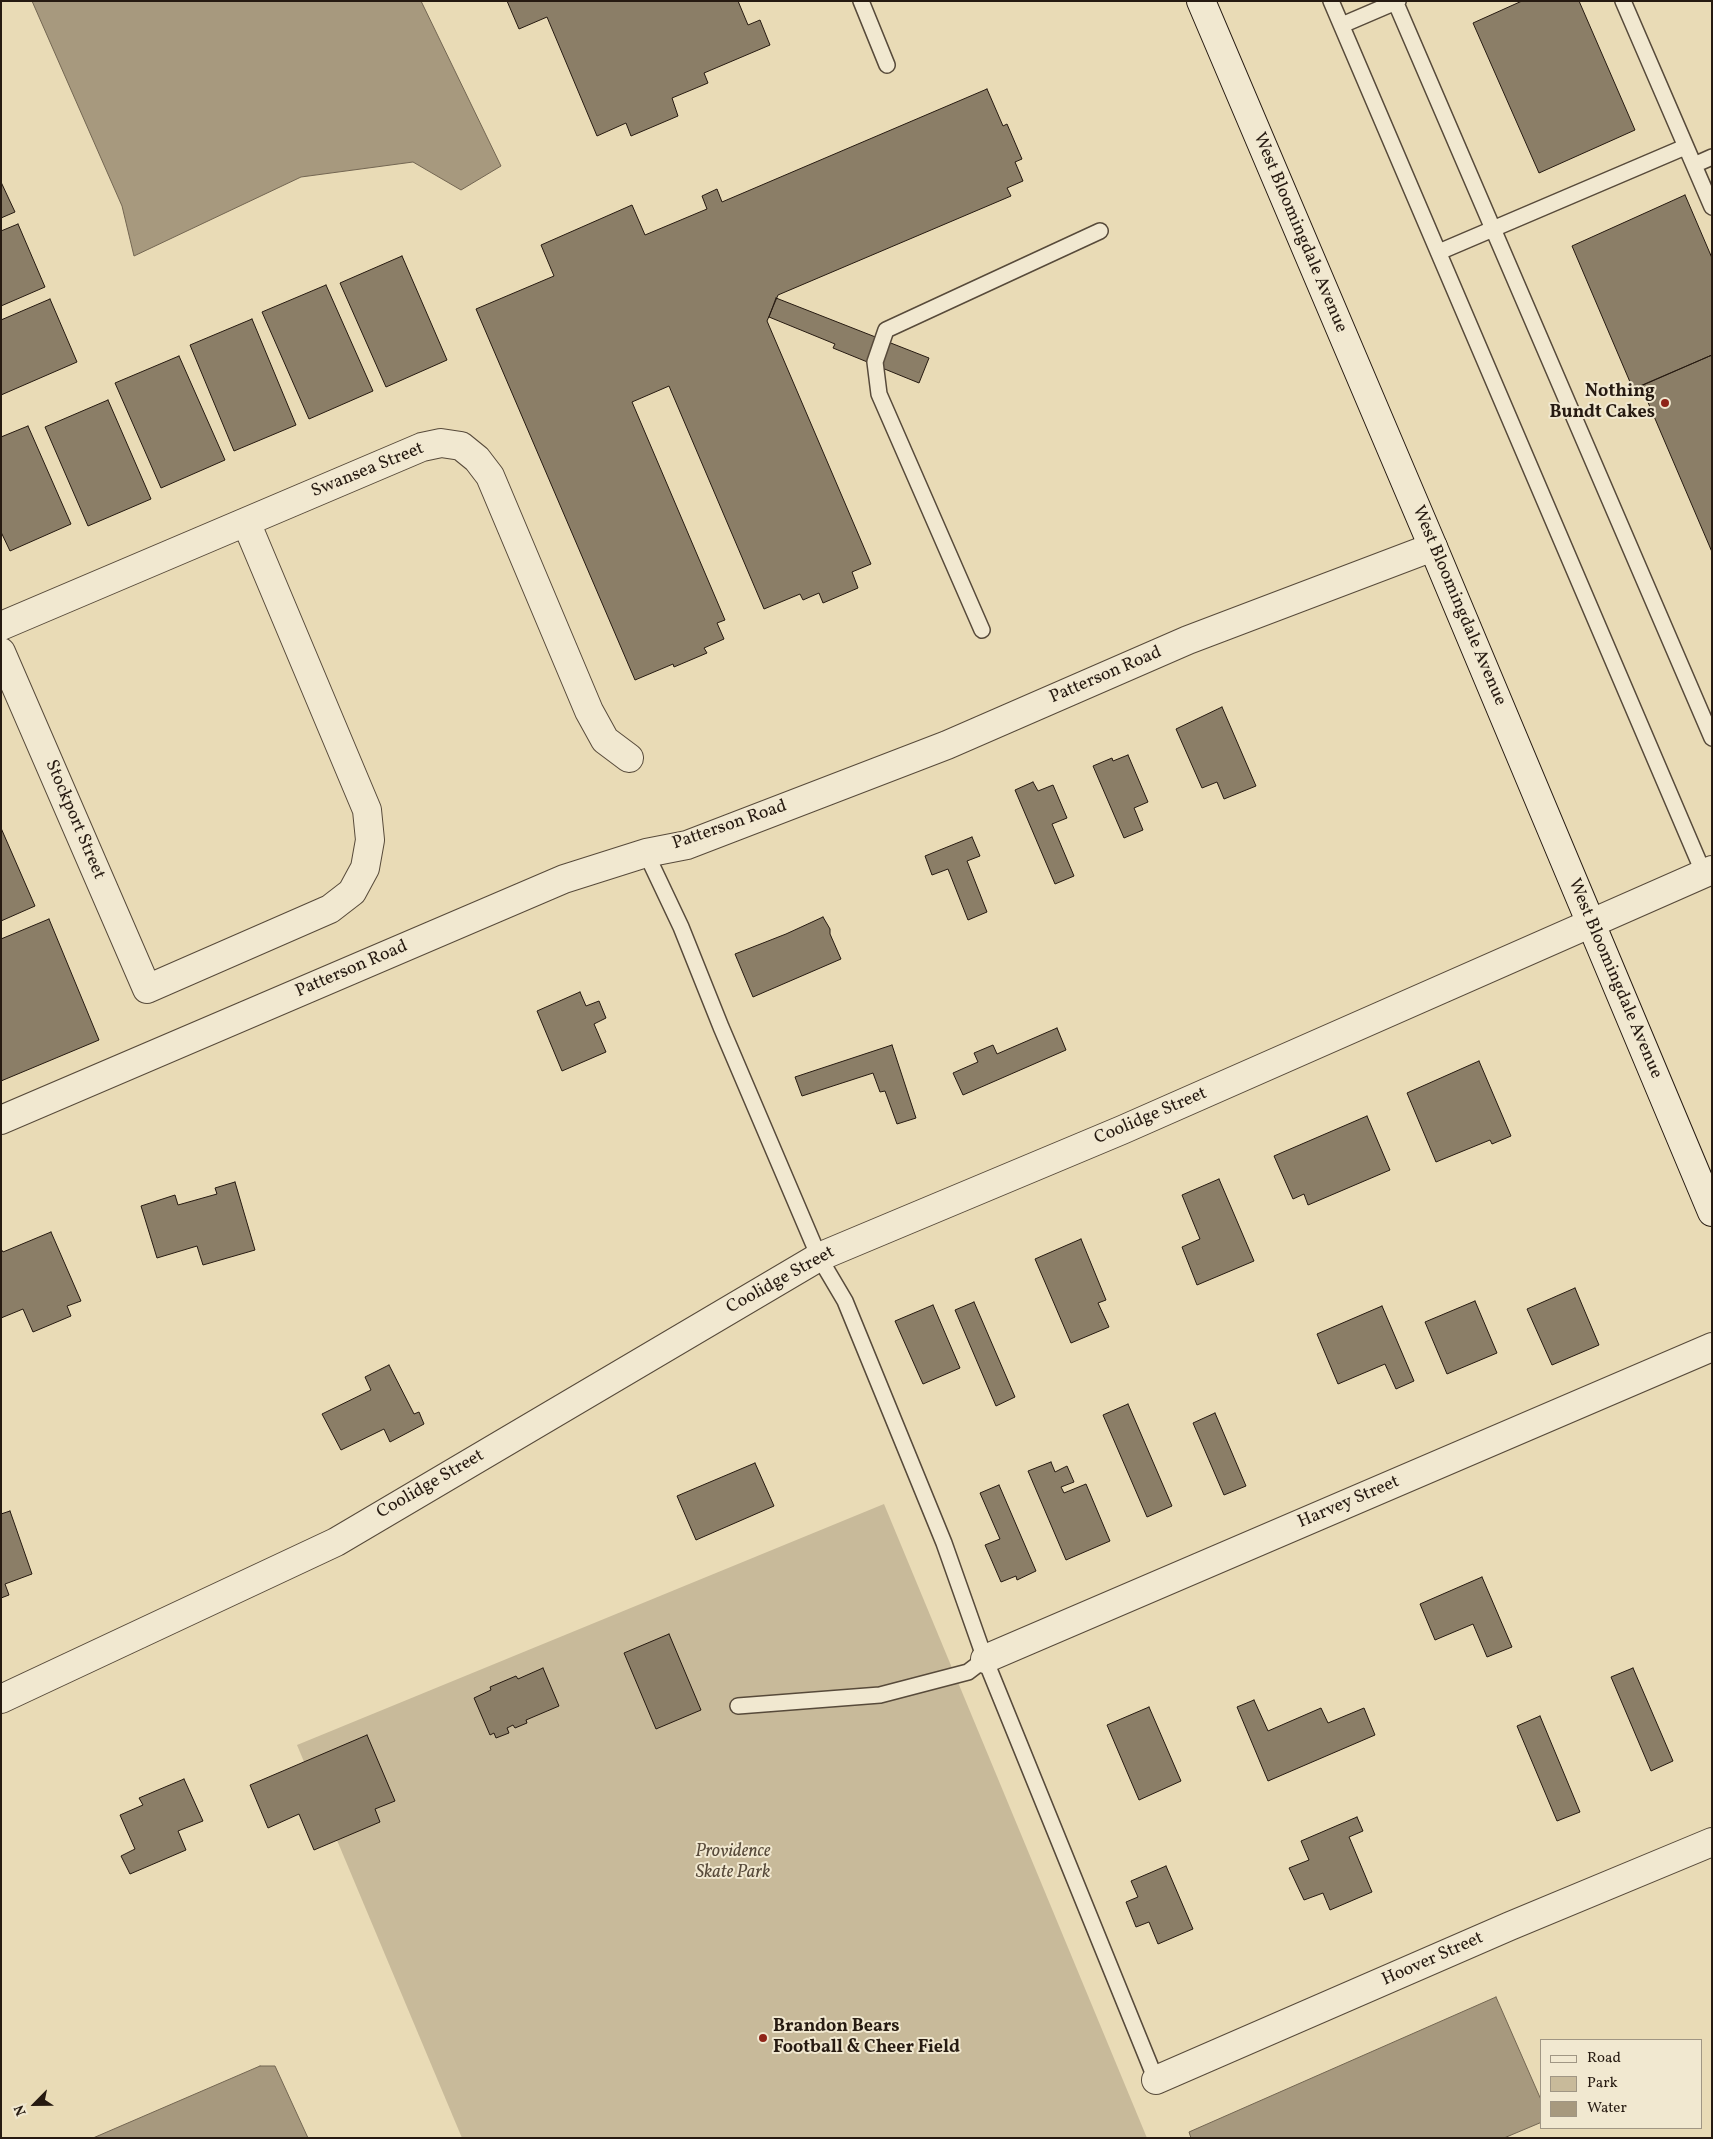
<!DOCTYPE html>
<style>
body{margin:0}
#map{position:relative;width:1713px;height:2139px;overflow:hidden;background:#e9dbb6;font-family:Vollkorn,serif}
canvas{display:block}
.frame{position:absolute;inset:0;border:2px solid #261a11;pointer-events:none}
.legend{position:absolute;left:1540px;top:2039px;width:162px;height:90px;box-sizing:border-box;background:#f1e8d0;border:1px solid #a09684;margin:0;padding:6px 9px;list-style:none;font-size:15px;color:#261a11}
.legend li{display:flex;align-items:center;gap:10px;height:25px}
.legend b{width:25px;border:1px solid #a09684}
.north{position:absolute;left:10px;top:2079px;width:50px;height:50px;-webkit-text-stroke:4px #f1e8d0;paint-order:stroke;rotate:247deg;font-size:14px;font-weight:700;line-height:20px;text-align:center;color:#261a11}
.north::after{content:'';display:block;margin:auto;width:18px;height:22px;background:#261a11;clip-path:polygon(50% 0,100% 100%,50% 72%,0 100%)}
</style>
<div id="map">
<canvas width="1713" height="2139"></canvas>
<div class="frame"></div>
<ul class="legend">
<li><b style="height:6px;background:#f1e8d0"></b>Road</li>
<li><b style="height:14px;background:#c8ba9a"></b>Park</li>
<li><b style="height:14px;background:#a7997e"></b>Water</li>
</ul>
<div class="north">N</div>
</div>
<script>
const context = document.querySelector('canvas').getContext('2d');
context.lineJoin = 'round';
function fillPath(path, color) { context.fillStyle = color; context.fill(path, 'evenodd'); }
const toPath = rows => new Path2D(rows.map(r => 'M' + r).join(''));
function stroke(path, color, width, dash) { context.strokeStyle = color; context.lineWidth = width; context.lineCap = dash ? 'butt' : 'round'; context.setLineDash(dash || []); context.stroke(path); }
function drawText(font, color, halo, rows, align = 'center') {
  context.font = font + ' Vollkorn,serif'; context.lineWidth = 4; context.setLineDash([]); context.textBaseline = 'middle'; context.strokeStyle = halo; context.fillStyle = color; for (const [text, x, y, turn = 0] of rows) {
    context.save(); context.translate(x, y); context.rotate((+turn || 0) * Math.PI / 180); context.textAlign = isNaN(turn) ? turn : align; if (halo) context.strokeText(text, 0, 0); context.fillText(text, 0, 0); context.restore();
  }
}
fillPath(toPath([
 [884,1504,1147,2138,462,2138,297,1745]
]), '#c8ba9a');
const water = toPath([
 [32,1,421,1,501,166,461,190,413,162,301,177,134,256,122,206,32,1],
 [1496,1997,1542,2102,1542,2122,1504,2138,1191,2138,1189,2132,1496,1997],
 [260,2066,275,2066,308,2138,93,2138,260,2066]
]);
fillPath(water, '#a7997e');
stroke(water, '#736652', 1);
const building = toPath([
 [507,1,738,1,748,25,760,20,770,45,704,73,708,83,672,98,678,116,631,136,626,123,597,136,547,17,519,29,507,1],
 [1522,1,1579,1,1635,130,1539,173,1473,23,1522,1],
 [987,89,1003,126,1007,124,1022,159,1015,162,1023,181,1007,188,1011,196,778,295,767,321,871,564,852,572,858,588,823,603,819,593,803,600,800,594,764,609,669,386,632,402,725,620,717,623,724,639,704,648,707,653,674,667,673,664,635,680,476,309,554,276,541,245,632,205,645,235,707,209,702,196,717,189,722,202,987,89],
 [1,182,15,212,1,218,1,182],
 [1685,195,1712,258,1712,355,1633,389,1572,246,1685,195],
 [18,224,45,287,1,306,1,231,18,224],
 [402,256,447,360,386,387,340,283,402,256],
 [326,285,373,391,309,419,262,312,326,285],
 [776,298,929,358,919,383,833,348,835,344,769,317,776,298],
 [50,299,77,362,1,395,1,320,50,299],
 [252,319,296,425,234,451,190,345,252,319],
 [1712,355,1712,552,1641,386,1712,355],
 [179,356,225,460,161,488,115,383,179,356],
 [108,400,151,499,88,526,45,427,108,400],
 [28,426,71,524,10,551,1,532,1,437,28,426],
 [1222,707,1256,786,1224,799,1217,782,1202,788,1176,729,1222,707],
 [1128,755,1148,802,1134,808,1143,830,1124,838,1093,766,1112,758,1113,761,1128,755],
 [1033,782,1038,791,1053,785,1067,818,1052,824,1074,876,1055,884,1015,790,1033,782],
 [1,828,35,906,1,921,1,828],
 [972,837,980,856,967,861,987,912,968,920,948,869,932,875,925,856,972,837],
 [823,917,830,929,830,934,841,959,753,997,735,954,786,934,823,917],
 [49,919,99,1040,1,1081,1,939,49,919],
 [580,992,586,1006,599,1001,606,1018,594,1024,606,1052,562,1071,537,1011,580,992],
 [1057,1028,1066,1050,963,1095,953,1073,978,1062,974,1053,993,1045,997,1054,1057,1028],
 [892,1045,916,1118,897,1124,885,1091,880,1092,873,1073,802,1096,795,1077,892,1045],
 [1479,1061,1511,1136,1492,1144,1490,1140,1436,1162,1407,1093,1479,1061],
 [1367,1116,1390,1170,1308,1205,1304,1194,1293,1199,1274,1156,1367,1116],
 [1219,1179,1254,1261,1197,1285,1182,1247,1200,1239,1182,1195,1219,1179],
 [235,1182,255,1250,203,1265,197,1246,157,1258,141,1206,175,1195,178,1205,217,1194,215,1188,235,1182],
 [51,1232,81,1301,67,1306,71,1316,33,1332,23,1309,1,1318,1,1249,3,1252,51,1232],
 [1081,1239,1106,1300,1098,1303,1109,1327,1071,1343,1035,1259,1081,1239],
 [1575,1288,1599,1345,1552,1365,1527,1309,1575,1288],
 [1475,1301,1497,1353,1447,1374,1425,1322,1475,1301],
 [974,1302,1015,1397,996,1406,955,1310,974,1302],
 [933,1305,960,1368,923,1384,895,1321,933,1305],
 [1382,1306,1414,1381,1396,1389,1385,1364,1338,1384,1317,1334,1382,1306],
 [389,1365,414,1414,419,1412,424,1424,390,1442,384,1429,341,1450,322,1414,371,1390,365,1377,389,1365],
 [1128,1404,1172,1506,1147,1517,1103,1415,1128,1404],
 [1215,1413,1246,1486,1224,1495,1193,1423,1215,1413],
 [1051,1462,1055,1472,1067,1466,1074,1482,1061,1487,1064,1493,1086,1484,1110,1541,1066,1560,1028,1471,1051,1462],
 [755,1463,774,1506,696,1540,677,1496,755,1463],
 [999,1485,1036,1571,1017,1580,1016,1576,1001,1582,985,1545,1000,1539,980,1493,999,1485],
 [10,1511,32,1574,5,1584,9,1595,1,1598,1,1514,10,1511],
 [1482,1577,1512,1647,1487,1657,1473,1624,1435,1640,1420,1604,1482,1577],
 [669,1634,701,1710,656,1729,624,1653,669,1634],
 [543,1668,559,1706,526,1720,527,1723,515,1728,513,1725,507,1728,509,1733,496,1738,494,1733,490,1735,474,1698,491,1690,490,1687,516,1676,518,1679,543,1668],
 [1633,1668,1673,1761,1651,1771,1611,1677,1633,1668],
 [1254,1700,1268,1731,1321,1708,1328,1723,1364,1708,1375,1735,1268,1781,1237,1707,1254,1700],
 [1149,1707,1181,1781,1139,1800,1107,1725,1149,1707],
 [1540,1716,1580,1812,1557,1821,1517,1726,1540,1716],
 [367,1735,395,1801,375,1809,380,1822,314,1850,299,1814,268,1828,250,1785,367,1735],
 [184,1779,203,1821,178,1831,186,1850,130,1874,121,1856,135,1849,120,1815,143,1805,139,1798,184,1779],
 [1357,1817,1363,1831,1349,1837,1372,1892,1330,1910,1323,1893,1304,1900,1289,1868,1309,1860,1301,1841,1357,1817],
 [1166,1866,1193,1929,1158,1944,1149,1922,1136,1927,1126,1902,1138,1897,1131,1881,1166,1866]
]);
fillPath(building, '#8b7e67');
stroke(building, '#261a11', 1);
const service = toPath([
 [861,1,887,65],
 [1331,1,1704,874],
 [1395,1,1712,738],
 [1623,1,1712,207],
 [1342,25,1398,1],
 [1694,165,1712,157],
 [1439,252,1685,147],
 [982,630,879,394,875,362,886,330,1100,231],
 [646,853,681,927,721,1027,819,1257,845,1301,944,1543,985,1659,1156,2080],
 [738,1706,880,1695,968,1672,985,1659]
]);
const minor = toPath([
 [1,626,422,447,441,443,461,446,477,459,490,476,589,711,605,740,629,758],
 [1,652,147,989,330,909,352,892,365,868,370,840,367,810,246,522],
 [1,1120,564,879,646,853,687,845,947,745,1188,640,1433,547],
 [985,1659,1712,1347],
 [1,1699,336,1542,819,1257,1122,1130,1712,870],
 [1156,2080,1510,1926,1712,1842]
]);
const secondary = toPath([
 [1201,1,1433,547,1712,1212]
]);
stroke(service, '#574a3a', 18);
stroke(minor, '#574a3a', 30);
stroke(secondary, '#261a11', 30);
stroke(service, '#f1e8d0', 15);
stroke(minor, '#f1e8d0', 28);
stroke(secondary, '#f1e8d0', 28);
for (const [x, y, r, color] of [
 [1665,403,5,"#8f2418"],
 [763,2038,5,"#8f2418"]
]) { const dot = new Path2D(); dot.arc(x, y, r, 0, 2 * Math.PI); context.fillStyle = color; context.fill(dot); stroke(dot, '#f1e8d0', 2); }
drawText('18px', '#261a11', '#f1e8d0', [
 ["West Bloomingdale Avenue",1299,233,67],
 ["Swansea Street",368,471,-22],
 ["West Bloomingdale Avenue",1458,606,67],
 ["Patterson Road",1106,676,-23],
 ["Stockport Street",74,820,67],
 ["Patterson Road",730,826,-19],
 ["Patterson Road",352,970,-23],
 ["West Bloomingdale Avenue",1614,979,67],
 ["Coolidge Street",1151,1117,-23],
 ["Coolidge Street",781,1281,-29],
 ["Coolidge Street",431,1485,-30],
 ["Harvey Street",1349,1503,-23],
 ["Hoover Street",1433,1960,-24]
]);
drawText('bold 18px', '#261a11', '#f1e8d0', [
 ["Nothing",1655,393],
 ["Bundt Cakes",1655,414],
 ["Brandon Bears",773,2028,"left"],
 ["Football & Cheer Field",773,2049,"left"]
], 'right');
drawText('italic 18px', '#574a3a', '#f1e8d0', [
 ["Providence",733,1853],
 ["Skate Park",733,1874]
]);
</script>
